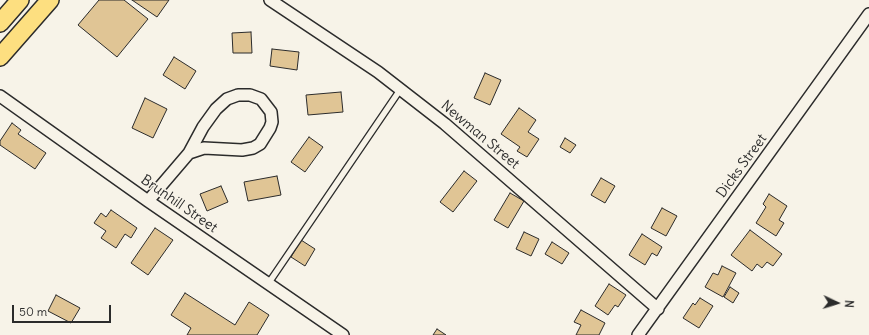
<!DOCTYPE html>
<style>
body{margin:0}
#map{position:relative;width:869px;height:335px;overflow:hidden;background:#f7f3e8;font-family:Delius,sans-serif}
canvas{display:block}
.north{position:absolute;left:817px;top:283px;width:40px;height:40px;-webkit-text-stroke:3px #f7f3e8;paint-order:stroke;rotate:94deg;font-size:11px;font-weight:700;line-height:16px;text-align:center;color:#2b2b2b}
.north::after{content:'';display:block;margin:auto;width:14px;height:18px;background:#2b2b2b;clip-path:polygon(50% 0,100% 100%,50% 72%,0 100%)}
.scale{position:absolute;left:12px;top:305px;width:99px;height:18px;box-sizing:border-box;border:2px solid #2b2b2b;border-top:0;padding-left:5px;font-size:12px;line-height:14px;white-space:nowrap;color:#2b2b2b;-webkit-text-stroke:3px #f7f3e8;paint-order:stroke}
</style>
<div id="map">
<canvas width="869" height="335"></canvas>
<div class="north">N</div>
<div class="scale">50 m</div>
</div>
<script>
const context = document.querySelector('canvas').getContext('2d');
context.lineJoin = 'round';
function fillPath(path, color) { context.fillStyle = color; context.fill(path, 'evenodd'); }
const toPath = rows => new Path2D(rows.map(r => 'M' + r).join(''));
function stroke(path, color, width, dash) { context.strokeStyle = color; context.lineWidth = width; context.lineCap = dash ? 'butt' : 'round'; context.setLineDash(dash || []); context.stroke(path); }
function drawText(font, color, halo, rows, align = 'center') {
  context.font = font + ' Delius,sans-serif'; context.lineWidth = 3; context.setLineDash([]); context.textBaseline = 'middle'; context.strokeStyle = halo; context.fillStyle = color; for (const [text, x, y, turn = 0] of rows) {
    context.save(); context.translate(x, y); context.rotate((+turn || 0) * Math.PI / 180); context.textAlign = isNaN(turn) ? turn : align; if (halo) context.strokeText(text, 0, 0); context.fillText(text, 0, 0); context.restore();
  }
}
const building = toPath([
 [99,0,124,0,148,19,117,57,78,25,99,0],
 [132,0,169,0,157,17,132,0],
 [251,32,252,53,233,53,232,33,251,32],
 [272,49,299,52,297,70,270,66,272,49],
 [174,57,196,71,185,89,163,75,174,57],
 [485,73,501,80,490,105,474,98,485,73],
 [341,92,343,112,308,115,306,95,341,92],
 [145,98,167,109,153,138,132,128,145,98],
 [519,108,536,120,528,132,539,139,527,157,517,151,520,147,501,134,519,108],
 [12,123,21,130,18,134,46,153,35,169,0,145,0,141,12,123],
 [309,137,323,147,305,172,291,162,309,137],
 [565,138,576,145,570,153,560,147,565,138],
 [464,171,477,181,453,212,440,202,464,171],
 [277,176,281,195,248,201,244,182,277,176],
 [601,178,615,186,605,203,591,195,601,178],
 [221,186,228,202,207,211,200,194,221,186],
 [510,193,524,201,508,228,494,220,510,193],
 [769,194,787,206,779,220,784,223,776,236,756,223,766,207,763,204,769,194],
 [662,208,677,216,666,236,651,228,662,208],
 [111,210,137,228,131,238,125,234,116,248,101,238,106,231,94,223,101,213,106,217,111,210],
 [155,228,173,240,148,275,131,263,155,228],
 [750,230,782,254,773,266,767,262,762,268,757,264,752,271,731,255,750,230],
 [524,232,539,239,531,256,516,249,524,232],
 [642,234,662,247,657,256,652,253,645,265,629,255,642,234],
 [301,240,315,249,305,266,291,257,301,240],
 [552,242,569,253,562,264,545,254,552,242],
 [722,266,736,273,723,297,705,287,713,273,718,275,722,266],
 [609,284,626,295,618,307,615,305,608,315,595,306,609,284],
 [730,287,739,293,733,303,724,297,730,287],
 [185,293,235,325,249,302,269,315,257,335,187,335,191,328,171,315,185,293],
 [56,295,80,308,71,323,48,311,56,295],
 [700,298,713,306,699,328,683,318,693,303,695,305,700,298],
 [581,310,605,323,599,335,576,335,581,325,574,322,581,310],
 [437,329,446,335,433,335,437,329]
]);
fillPath(building, '#e0c595');
stroke(building, '#2b2b2b', 1);
const service = toPath([
 [268,284,400,90]
]);
const minor = toPath([
 [270,0,378,72,445,124,658,309],
 [238,95,250,95,261,99,271,112,272,122,270,128,260,144,253,148,242,150,204,148,189,153,203,127,216,109,227,99,238,95],
 [0,96,148,201,343,335],
 [148,201,189,153],
 [638,335,869,14]
]);
const primary = toPath([
 [0,23,20,0],
 [0,57,50,0]
]);
stroke(service, '#2b2b2b', 8);
stroke(minor, '#2b2b2b', 14);
stroke(primary, '#2b2b2b', 20);
stroke(service, '#f7f3e8', 5.5);
stroke(minor, '#f7f3e8', 11);
stroke(primary, '#fddf80', 17);
drawText('14px', '#2b2b2b', '#f7f3e8', [
 ["Newman Street",480,135,40],
 ["Dicks Street",742,166,-54],
 ["Brunhill Street",179,204,35]
]);
</script>
